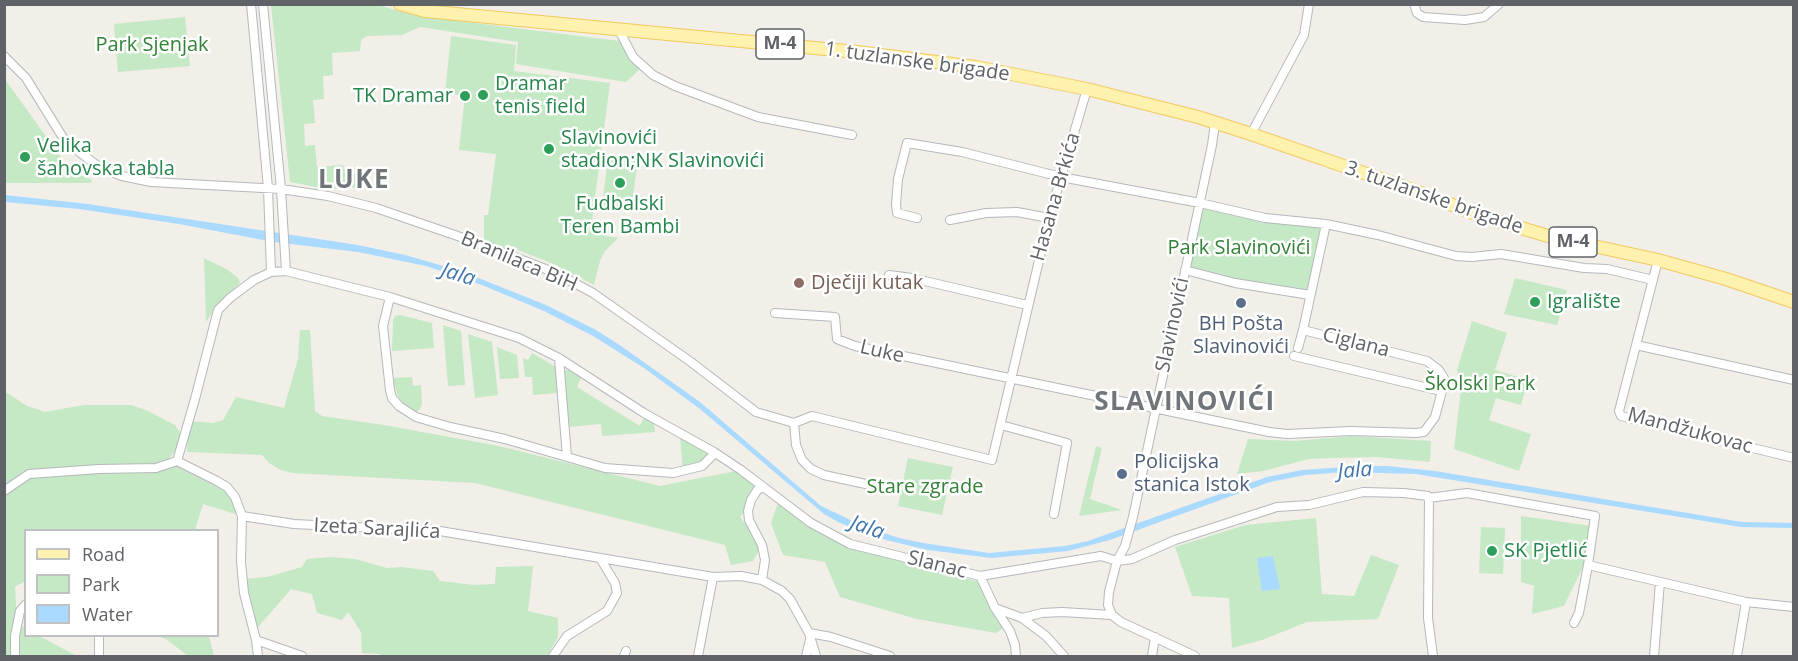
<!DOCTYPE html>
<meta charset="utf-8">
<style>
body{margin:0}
#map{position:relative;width:1798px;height:661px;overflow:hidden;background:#f1efe8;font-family:"Open Sans",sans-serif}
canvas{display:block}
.frame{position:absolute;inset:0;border:6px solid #5f6368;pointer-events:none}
.legend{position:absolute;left:24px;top:529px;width:195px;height:108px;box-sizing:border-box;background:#fff;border:2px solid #bfc1c3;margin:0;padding:8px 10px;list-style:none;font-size:18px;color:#5f6368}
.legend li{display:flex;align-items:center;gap:12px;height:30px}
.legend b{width:30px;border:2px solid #bfc1c3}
</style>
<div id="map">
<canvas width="1798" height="661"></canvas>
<div class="frame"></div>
<ul class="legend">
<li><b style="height:8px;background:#fff2af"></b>Road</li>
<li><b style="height:16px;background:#c5e8c5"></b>Park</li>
<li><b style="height:16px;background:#aadaff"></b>Water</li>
</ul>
</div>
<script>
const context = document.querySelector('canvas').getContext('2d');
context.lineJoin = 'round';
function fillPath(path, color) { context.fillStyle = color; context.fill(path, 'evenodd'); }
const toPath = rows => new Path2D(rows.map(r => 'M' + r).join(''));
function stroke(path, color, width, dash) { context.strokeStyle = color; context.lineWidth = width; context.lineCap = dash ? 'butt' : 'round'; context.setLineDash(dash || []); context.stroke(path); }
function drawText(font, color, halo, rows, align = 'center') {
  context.font = font + ' "Open Sans",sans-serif'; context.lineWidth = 5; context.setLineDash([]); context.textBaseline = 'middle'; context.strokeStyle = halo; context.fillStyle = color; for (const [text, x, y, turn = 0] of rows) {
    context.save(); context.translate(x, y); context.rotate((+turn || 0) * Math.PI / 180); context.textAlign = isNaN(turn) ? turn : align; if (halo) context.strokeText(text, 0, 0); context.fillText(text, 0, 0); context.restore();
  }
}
fillPath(toPath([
 [271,5,378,5,402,12,459,21,620,41,630,50,642,67,626,82,516,64,518,42,420,27,402,35,367,36,361,40,360,51,332,53,333,75,323,76,324,99,313,100,315,123,304,124,305,146,315,145,317,167,343,165,345,173,355,174,363,177,366,180,361,187,327,189,290,182],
 [185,17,190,66,118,72,114,24],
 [451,36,516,45,514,71,610,83,591,228,597,229,597,234,618,238,605,251,600,261,594,285,554,264,505,245,505,251,487,243,484,240,484,215,488,215,496,154,459,150,465,96,445,93],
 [4,78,63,160,79,174,92,180,91,183,5,183],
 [608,156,638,159,631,211,602,208],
 [1200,203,1326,224,1310,295,1185,270],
 [204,258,228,270,238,278,240,283,218,303,206,322],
 [1515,278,1567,290,1557,325,1504,314],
 [400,315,432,323,434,348,392,351,393,321,395,316],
 [1472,321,1507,333,1495,370,1528,380,1521,405,1496,398,1489,420,1531,434,1519,471,1454,449,1461,389,1457,370],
 [443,325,461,331,465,385,448,386],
 [300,330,310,330,315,411,322,416,384,425,499,446,660,486,741,470,764,488,740,517,762,545,753,561,731,565,725,545,475,483,292,473,281,470,269,463,262,455,187,452,188,421,213,423,223,420,236,397,284,408,298,359],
 [468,334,492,342,498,395,475,398],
 [497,347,517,355,519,378,500,379],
 [532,353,556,367,558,393,533,395,532,377,525,377,523,358,528,360],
 [564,370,568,370,581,378,577,387,640,426,644,417,654,422,655,432,602,436,601,424,568,427],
 [412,377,413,386,421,385,422,404,420,409,415,413,408,408,399,399,392,378],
 [4,391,27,406,45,412,84,405,131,405,146,410,175,425,180,433,177,448,168,460,177,461,227,487,242,516,203,504,195,530,26,530,25,581,15,587,17,623,25,628,26,636,39,636,77,656,5,656],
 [1351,436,1431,441,1430,462,1377,457,1331,458,1309,459,1263,471,1237,474,1248,439,1295,441],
 [680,437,711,452,703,463,683,470],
 [1096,446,1102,448,1090,499,1122,510,1079,516],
 [908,458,953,467,942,515,898,506],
 [779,500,856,548,983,583,1005,627,996,633,917,619,840,597,825,562,783,555,771,523],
 [1521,516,1599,527,1581,571,1564,606,1532,614,1534,586,1521,582],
 [1316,518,1322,594,1354,596,1371,555,1399,565,1378,619,1307,622,1262,640,1232,648,1229,598,1192,596,1175,547,1245,525],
 [1481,527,1505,528,1503,574,1479,573],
 [330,557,355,559,387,568,402,567,433,571,440,581,474,585,495,584,496,567,533,566,528,611,558,618,558,637,547,656,380,656,380,654,362,653,361,632,348,612,342,620,317,613,312,594,291,589,254,632,243,579,267,577,302,567,307,559],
 [157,636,209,636,214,656,188,656,166,639]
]), '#c5e8c5');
fillPath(toPath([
 [5,195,88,204,358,245,405,255,461,271,546,305,596,330,621,346,700,402,821,506,859,524,899,538,923,543,989,553,1065,546,1088,541,1267,477,1302,470,1360,466,1387,466,1435,471,1742,522,1793,523,1793,528,1741,527,1416,474,1346,472,1305,475,1270,482,1110,540,1068,551,991,558,928,550,886,540,840,523,824,514,700,409,644,368,593,336,544,311,482,285,426,266,358,252,274,242,179,224,79,209,5,202],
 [1273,556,1280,589,1262,591,1257,558]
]), '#aadaff');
const minor = toPath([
 [251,4,268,188,271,272],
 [263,4,281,189,286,271],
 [1414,4,1417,13,1423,17,1465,20,1484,17,1499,4],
 [619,30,633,57,653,75,675,86,758,117,852,135],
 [4,56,26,78,65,141,99,167,122,176,151,182,281,189,328,196,376,208,475,242,556,273,593,293,691,362,756,412,794,423,812,416,992,460,1049,218,1087,89],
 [1251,134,1304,35,1309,4],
 [917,218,897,213,896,205,898,179,907,143,962,152,1061,177,1200,203,1265,218,1326,224,1378,235,1456,256,1472,257,1501,254,1584,268,1607,269,1653,280],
 [950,220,986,213,1017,212,1049,218],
 [1658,260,1619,411,1621,416,1794,458],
 [1185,270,1235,283,1310,295],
 [889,275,912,278,1027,305],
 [390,297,383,326,390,390,392,398,399,406,416,417,450,427,505,439,605,468,673,473,702,466,713,455,714,452],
 [775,313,835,317,837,339,855,346,1269,432,1287,434,1351,431,1416,433,1424,432,1435,417,1445,380,1439,370,1427,361,1303,330,1326,224],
 [1636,345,1794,380],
 [1298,348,1303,330],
 [1294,356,1441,391],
 [559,358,567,457],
 [794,423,796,445,802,460,811,469,824,475,889,489],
 [1001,425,1067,443,1054,514],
 [4,491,29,474,99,469,156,468,177,461],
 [1429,498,1428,618,1433,656],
 [242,516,294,524,440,531,713,577,741,576,762,580,782,591,790,599,809,633,816,656],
 [980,576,995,608,1010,631,1015,645,1016,656],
 [762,580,765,560,762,545,749,520,748,511,751,500,758,489,764,488],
 [995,608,1022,618,1046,636,1064,656],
 [1022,618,1042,613,1062,612,1112,615],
 [1574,623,1579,613,1588,565],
 [809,633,831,637,890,656],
 [256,640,302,656],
 [15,656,15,636,20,611,26,604],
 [99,656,99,636],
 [258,656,256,640,244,593,241,562,242,516,235,497,227,487,217,481,177,461,195,399,218,310,230,298,254,280,271,272,286,271,390,297,519,338,559,358,644,413,714,452,741,470,811,523,850,544,980,576,1101,556,1117,561,1132,559,1175,540,1277,507,1309,505,1363,492,1404,493,1428,496,1429,498,1467,493,1595,516,1588,565,1746,602,1794,607],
 [553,656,567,636,607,611,617,593,615,583,600,558],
 [624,656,626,651],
 [698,656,713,577],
 [806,656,810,640],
 [1152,656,1155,637],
 [1195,656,1121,622,1112,615,1108,605,1109,592,1117,561,1125,546,1133,517,1212,145,1215,123],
 [1654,656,1660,582],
 [1737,656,1746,602]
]);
const primary = toPath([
 [400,4,425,11,857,52,976,67,1087,89,1198,117,1251,134,1419,192,1481,216,1548,236,1658,260,1726,279,1794,302]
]);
stroke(minor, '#b5b8bc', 10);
stroke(primary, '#f2c960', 14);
stroke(minor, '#fff', 8);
stroke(primary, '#fff2af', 12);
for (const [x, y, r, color] of [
 [483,95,6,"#2e9e5b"],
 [465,96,6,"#2e9e5b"],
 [549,149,6,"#2e9e5b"],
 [25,157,6,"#2e9e5b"],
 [620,183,6,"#2e9e5b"],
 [799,283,6,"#8d6e63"],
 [1535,302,6,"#2e9e5b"],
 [1241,303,6,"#5c6f8a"],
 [1122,474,6,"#5c6f8a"],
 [1492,551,6,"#2e9e5b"]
]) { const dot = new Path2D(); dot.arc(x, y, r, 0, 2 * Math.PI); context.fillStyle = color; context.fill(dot); stroke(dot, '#fff', 2); }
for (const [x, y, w] of [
 [780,44,48],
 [1573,242,48]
]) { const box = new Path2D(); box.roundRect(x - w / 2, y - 15, w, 30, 4.5); context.fillStyle = '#fff'; context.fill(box); stroke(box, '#5f6368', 1.5); }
drawText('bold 18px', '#5f6368', null, [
 ["M-4",780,44],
 ["M-4",1573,242]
]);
drawText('20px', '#348238', '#fff', [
 ["Park Sjenjak",152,45],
 ["Park Slavinovići",1239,248],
 ["Školski Park",1480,384],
 ["Stare zgrade",925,487]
]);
drawText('20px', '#5f6368', '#fff', [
 ["1. tuzlanske brigade",917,62,8],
 ["Hasana Brkića",1056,197,-74],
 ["3. tuzlanske brigade",1434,198,19],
 ["Branilaca BiH",519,262,23],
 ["Slavinovići",1173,325,-78],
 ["Ciglana",1356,343,14],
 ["Luke",882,352,13],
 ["Mandžukovac",1690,431,15],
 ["Izeta Sarajlića",377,529,3],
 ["Slanac",937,565,14]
]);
drawText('20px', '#27864d', '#fff', [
 ["Dramar",495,84],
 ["tenis field",495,107],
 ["TK Dramar",453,96,"right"],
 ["Slavinovići",561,138],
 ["stadion;NK Slavinovići",561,161],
 ["Velika",37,146],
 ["šahovska tabla",37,169],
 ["Fudbalski",620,204,"center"],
 ["Teren Bambi",620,227,"center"],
 ["Igralište",1547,302],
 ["SK Pjetlić",1504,551]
], 'left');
drawText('20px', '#785e54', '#fff', [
 ["Dječiji kutak",811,283]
], 'left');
drawText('20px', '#4e5e75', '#fff', [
 ["BH Pošta",1241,324],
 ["Slavinovići",1241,347],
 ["Policijska",1134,462,"left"],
 ["stanica Istok",1134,485,"left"]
]);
drawText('italic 21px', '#4174aa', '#fff', [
 ["Jala",458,275,17],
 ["Jala",1355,471,-4],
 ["Jala",867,528,19]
]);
context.letterSpacing = '1.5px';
drawText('bold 26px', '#70757a', '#fff', [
 ["LUKE",354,181],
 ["SLAVINOVIĆI",1185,403]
]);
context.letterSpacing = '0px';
</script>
